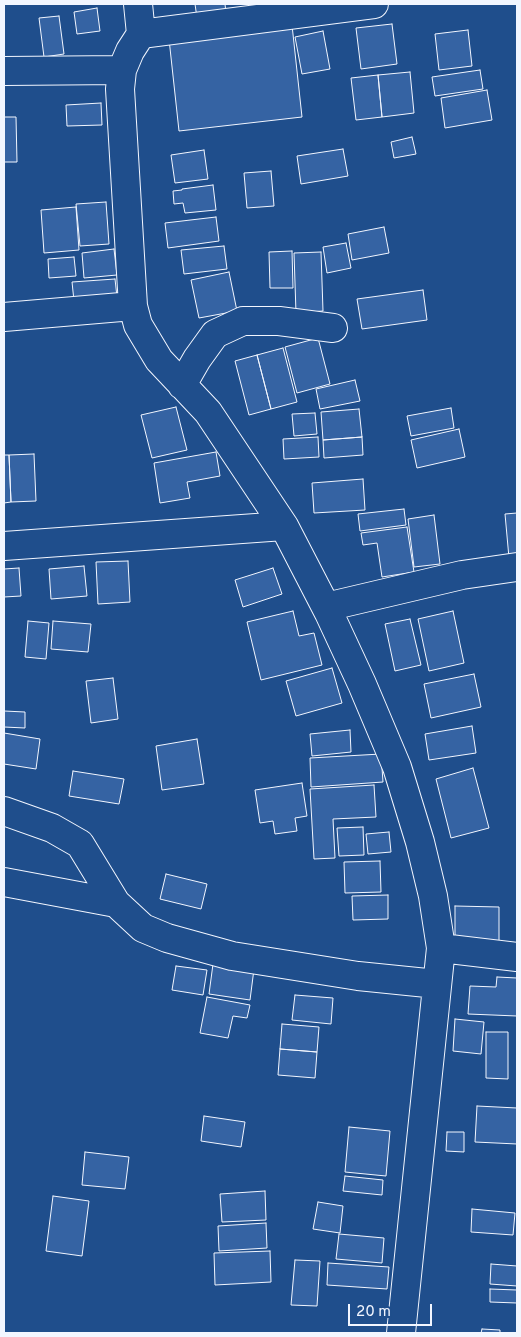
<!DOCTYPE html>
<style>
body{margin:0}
#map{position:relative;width:521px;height:1337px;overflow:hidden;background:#1f4e8c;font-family:Overpass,sans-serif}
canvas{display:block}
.frame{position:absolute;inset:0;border:5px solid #f2f6ff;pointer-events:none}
.scale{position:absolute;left:348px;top:1304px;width:84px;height:22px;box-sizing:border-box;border:2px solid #f2f6ff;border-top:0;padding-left:6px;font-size:15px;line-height:18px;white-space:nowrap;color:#f2f6ff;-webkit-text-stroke:4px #1f4e8c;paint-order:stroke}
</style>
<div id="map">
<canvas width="521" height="1337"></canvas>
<div class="frame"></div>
<div class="scale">20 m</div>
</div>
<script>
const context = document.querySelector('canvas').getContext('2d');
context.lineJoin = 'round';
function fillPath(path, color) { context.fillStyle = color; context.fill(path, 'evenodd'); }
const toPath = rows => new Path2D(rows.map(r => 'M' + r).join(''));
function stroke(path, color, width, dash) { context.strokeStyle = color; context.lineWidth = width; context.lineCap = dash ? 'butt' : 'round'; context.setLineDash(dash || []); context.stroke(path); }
const building = toPath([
 [195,4,225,4,226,13,197,18,195,4],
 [97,8,100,31,77,34,74,12,97,8],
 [59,16,64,54,44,57,39,18,59,16],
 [392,24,397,64,361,69,356,28,392,24],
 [292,25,302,117,179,131,169,39,292,25],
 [468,30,472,66,439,70,435,34,468,30],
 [323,31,330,69,302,74,295,37,323,31],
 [480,70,483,89,435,96,432,77,480,70],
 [410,72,414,113,382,117,378,75,410,72],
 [378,75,382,117,356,120,351,78,378,75],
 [487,90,492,120,445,128,441,98,487,90],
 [101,103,102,125,67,126,66,105,101,103],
 [4,117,16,117,17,162,4,162,4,117],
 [412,137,416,154,394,158,391,142,412,137],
 [343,149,348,176,301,184,297,156,343,149],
 [204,150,208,179,175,183,171,155,204,150],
 [271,171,274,206,247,208,244,173,271,171],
 [213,185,216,210,185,213,183,203,174,204,173,191,182,190,182,189,213,185],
 [106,202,109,244,80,246,76,204,106,202],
 [76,207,79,250,44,253,41,210,76,207],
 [216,217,219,241,168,248,165,223,216,217],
 [384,227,389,253,352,260,348,234,384,227],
 [346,243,351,268,327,273,323,247,346,243],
 [224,246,227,269,184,274,181,250,224,246],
 [114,249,117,275,84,278,82,253,114,249],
 [292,251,293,288,270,288,269,252,292,251],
 [321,252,323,311,296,313,294,253,321,252],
 [74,257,76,276,49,278,48,259,74,257],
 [229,272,237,311,199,318,191,280,229,272],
 [115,279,117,297,74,301,72,282,115,279],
 [423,290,427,320,362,329,357,299,423,290],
 [318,338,330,384,297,393,285,347,318,338],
 [283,348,297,402,271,409,257,355,283,348],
 [257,355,271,409,249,415,235,361,257,355],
 [355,380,360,401,320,409,316,389,355,380],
 [176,407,187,450,152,458,141,415,176,407],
 [451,408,454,428,411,436,407,416,451,408],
 [359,409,362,437,323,440,321,412,359,409],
 [315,413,317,434,294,436,292,414,315,413],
 [459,429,465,457,417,468,411,440,459,429],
 [318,437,319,457,284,459,283,439,318,437],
 [362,437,363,455,324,458,323,440,362,437],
 [216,452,220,476,187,482,190,498,160,503,154,463,216,452],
 [34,454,36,501,11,502,9,455,34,454],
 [4,455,9,455,11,502,4,503,4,455],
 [363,479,365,510,314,513,312,483,363,479],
 [404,509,406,525,360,531,358,514,404,509],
 [517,513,517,558,509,558,505,514,517,513],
 [434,515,440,564,414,567,408,519,434,515],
 [407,527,414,572,382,577,377,543,363,545,361,533,407,527],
 [128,561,130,602,98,604,96,562,128,561],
 [84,566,87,596,51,599,49,569,84,566],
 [19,568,21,596,4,597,4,569,19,568],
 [273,568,282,594,243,607,235,580,273,568],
 [293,611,299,636,314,633,322,665,261,680,247,622,293,611],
 [453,611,464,663,429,671,418,619,453,611],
 [410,619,421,665,395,671,385,624,410,619],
 [28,621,49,623,46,659,25,657,28,621],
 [53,621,91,624,88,652,51,649,53,621],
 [332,668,342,703,296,716,286,681,332,668],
 [474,674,481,707,431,718,424,684,474,674],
 [113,678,118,719,91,723,86,681,113,678],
 [4,711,25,712,25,728,4,727,4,711],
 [472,726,476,753,429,760,425,734,472,726],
 [350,730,351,752,312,756,310,734,350,730],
 [4,733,40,739,36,769,4,764,4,733],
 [197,739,204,784,162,790,156,746,197,739],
 [381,754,383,782,311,787,310,758,381,754],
 [473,768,489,828,451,838,436,779,473,768],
 [73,771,124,779,119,804,69,796,73,771],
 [302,783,307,816,295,818,297,831,275,834,273,821,260,823,255,790,302,783],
 [374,785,376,817,333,819,335,858,314,859,310,789,374,785],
 [363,827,364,855,339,856,337,828,363,827],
 [389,832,391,852,368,854,366,834,389,832],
 [380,861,381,892,345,893,344,862,380,861],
 [166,874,207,884,201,909,160,899,166,874],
 [388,895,388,919,353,920,352,896,388,895],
 [455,906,499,907,499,941,455,940,455,906],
 [213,964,254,969,250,1000,209,994,213,964],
 [176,966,207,970,203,995,172,990,176,966],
 [497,977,517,978,517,1016,468,1014,470,986,496,987,497,977],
 [295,995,333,998,331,1024,292,1020,295,995],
 [207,997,250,1005,247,1018,233,1016,228,1038,200,1033,207,997],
 [455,1019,484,1022,481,1054,453,1051,455,1019],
 [282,1024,319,1027,317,1052,280,1049,282,1024],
 [486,1032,508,1032,508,1079,486,1078,486,1032],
 [280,1049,317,1052,315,1078,278,1075,280,1049],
 [477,1106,517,1108,517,1144,475,1142,477,1106],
 [204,1116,245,1122,241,1147,201,1141,204,1116],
 [349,1127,390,1131,386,1176,345,1172,349,1127],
 [447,1132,464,1132,464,1152,446,1151,447,1132],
 [85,1152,129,1157,125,1189,82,1185,85,1152],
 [345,1176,383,1180,382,1195,343,1191,345,1176],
 [265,1191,266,1220,222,1222,220,1194,265,1191],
 [53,1196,89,1201,82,1256,46,1251,53,1196],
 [318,1202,343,1206,340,1233,313,1229,318,1202],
 [472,1209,515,1213,513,1235,471,1232,472,1209],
 [266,1223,267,1248,219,1251,218,1226,266,1223],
 [339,1234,384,1238,382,1263,336,1259,339,1234],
 [270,1251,271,1282,215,1285,214,1253,270,1251],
 [295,1260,320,1261,317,1306,291,1305,295,1260],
 [328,1263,389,1267,387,1289,327,1285,328,1263],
 [491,1264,517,1266,517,1286,490,1284,491,1264],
 [490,1289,517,1290,517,1303,490,1302,490,1289],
 [482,1329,500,1330,500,1333,481,1333,482,1329]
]);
fillPath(building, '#3563a3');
stroke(building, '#f2f6ff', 1);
const minor = toPath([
 [138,4,141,34,130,51,122,70,120,89,133,306,138,325,159,360,208,412,284,526,329,613,362,684,397,767,420,842,433,896,441,948,401,1333],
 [141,34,374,4],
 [4,71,122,70],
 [4,317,133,306],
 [182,385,197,359,215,334,243,321,279,321,333,328],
 [4,546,284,526],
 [326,607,462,575,517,567],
 [4,811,52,828,80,844,116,903,143,928,167,938,232,956,358,976,437,984],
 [4,882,116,903],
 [441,948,517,957]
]);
stroke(minor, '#f2f6ff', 30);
stroke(minor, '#1f4e8c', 28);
</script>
